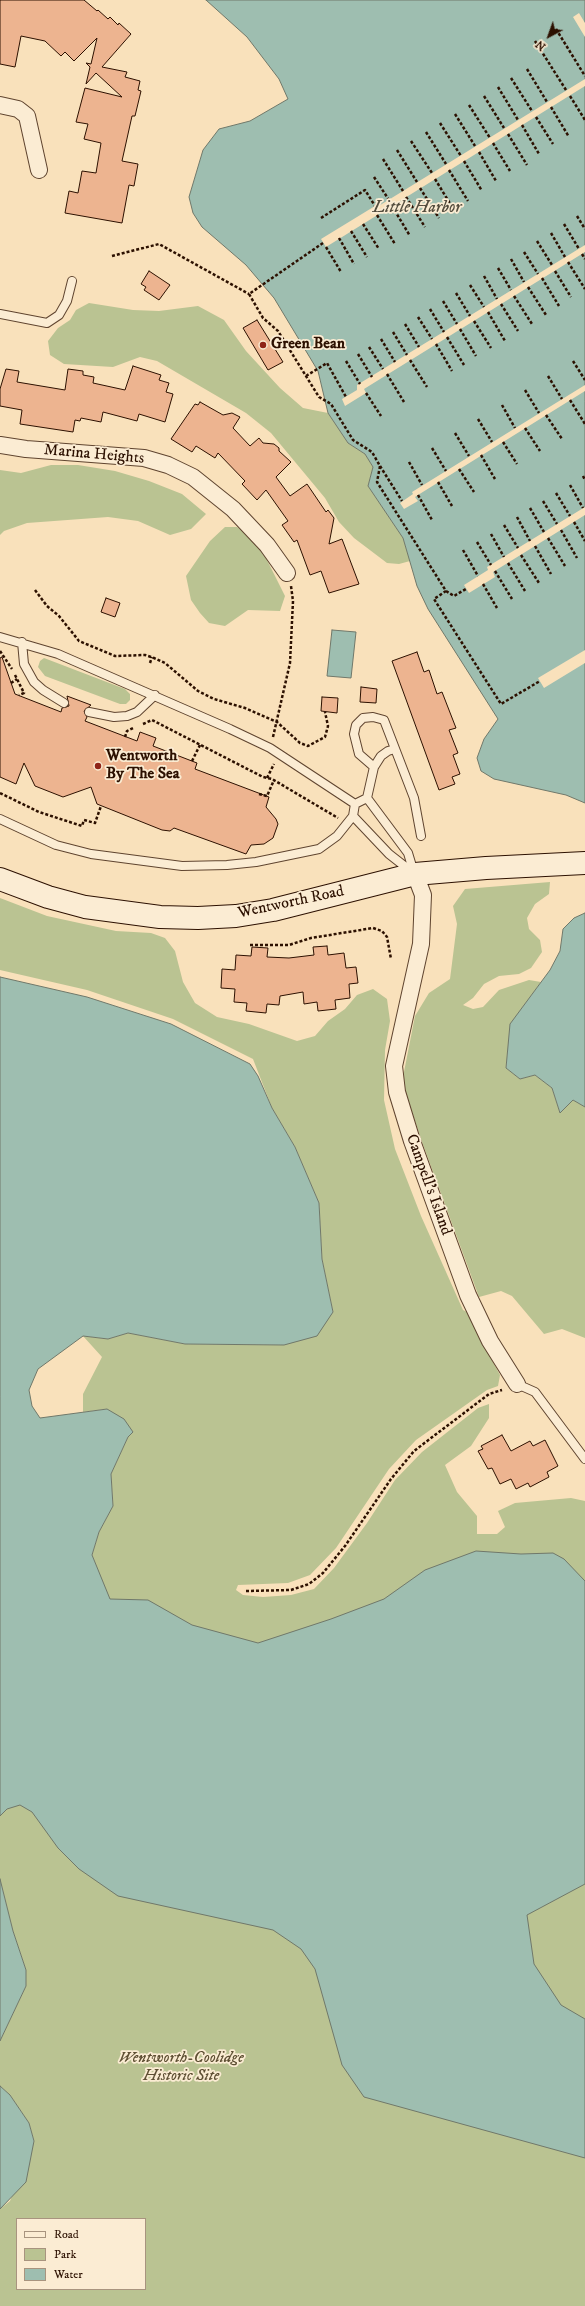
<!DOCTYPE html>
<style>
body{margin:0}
#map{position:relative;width:585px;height:2306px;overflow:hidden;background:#f9e1bb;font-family:"IM FELL DW Pica",serif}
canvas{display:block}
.legend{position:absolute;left:16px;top:2218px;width:130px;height:72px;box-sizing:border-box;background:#fbecd3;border:1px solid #a8947f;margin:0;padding:5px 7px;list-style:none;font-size:12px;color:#2c1000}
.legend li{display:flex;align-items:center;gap:8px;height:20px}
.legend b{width:20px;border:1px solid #a8947f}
.north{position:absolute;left:529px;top:16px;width:40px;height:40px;-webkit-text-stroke:3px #fbecd3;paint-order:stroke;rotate:221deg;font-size:11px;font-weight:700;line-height:16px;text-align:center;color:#2c1000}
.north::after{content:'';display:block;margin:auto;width:14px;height:18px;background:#2c1000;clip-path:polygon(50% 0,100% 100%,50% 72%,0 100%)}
</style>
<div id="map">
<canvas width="585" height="2306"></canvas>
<ul class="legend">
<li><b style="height:5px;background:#fbecd3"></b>Road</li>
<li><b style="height:11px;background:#bac392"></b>Park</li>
<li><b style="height:11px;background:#9ebeb0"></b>Water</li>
</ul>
<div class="north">N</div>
</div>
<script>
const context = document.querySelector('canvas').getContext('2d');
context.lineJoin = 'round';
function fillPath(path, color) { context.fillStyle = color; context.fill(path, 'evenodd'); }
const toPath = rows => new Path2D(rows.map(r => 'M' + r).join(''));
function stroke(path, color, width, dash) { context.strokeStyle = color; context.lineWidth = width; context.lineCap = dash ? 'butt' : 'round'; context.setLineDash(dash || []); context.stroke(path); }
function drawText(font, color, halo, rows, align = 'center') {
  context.font = font + ' "IM FELL DW Pica",serif'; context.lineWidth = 3.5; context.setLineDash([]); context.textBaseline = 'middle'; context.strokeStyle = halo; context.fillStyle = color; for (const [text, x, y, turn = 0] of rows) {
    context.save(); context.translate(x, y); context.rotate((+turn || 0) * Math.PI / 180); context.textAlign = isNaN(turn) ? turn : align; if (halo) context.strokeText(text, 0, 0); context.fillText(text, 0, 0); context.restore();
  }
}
fillPath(toPath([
 [89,303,133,310,159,311,198,306,224,320,246,351,280,388,303,408,328,413,348,443,365,454,373,467,368,486,403,538,410,561,399,564,387,563,354,538,339,522,325,498,271,433,246,413,157,361,140,357,113,367,64,364,50,355,48,341,58,328,70,320,76,310],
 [51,465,78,465,115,471,149,481,182,494,206,514,191,529,170,535,138,521,108,517,27,523,4,531,0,535,0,470,21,473],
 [225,527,237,527,252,538,266,558,285,596,280,611,248,610,225,626,209,623,200,613,191,600,186,576,210,541],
 [44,658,125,689,130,694,130,700,126,704,120,704,45,676,38,667,40,661],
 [550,882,549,894,535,904,527,918,529,929,540,940,542,952,531,968,519,974,499,976,484,984,473,998,463,1005,473,1009,483,1007,499,990,529,980,541,982,527,1002,508,1052,506,1068,520,1079,535,1075,552,1088,560,1113,573,1100,585,1107,585,1338,562,1329,544,1334,512,1296,501,1291,479,1297,422,1142,402,1082,415,1016,429,993,450,979,457,924,453,906,465,889],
 [0,898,47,916,116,931,151,933,165,938,175,951,183,982,195,1003,217,1017,249,1024,297,1041,315,1036,328,1021,345,1009,357,995,373,989,387,999,390,1021,385,1050,384,1100,395,1149,421,1216,463,1310,469,1313,475,1329,500,1375,498,1386,487,1390,416,1440,389,1469,336,1548,310,1575,288,1583,238,1585,236,1590,243,1595,263,1597,291,1595,314,1589,334,1568,367,1523,395,1480,422,1452,478,1408,489,1404,489,1418,471,1446,445,1465,457,1492,477,1516,477,1534,497,1534,505,1527,498,1511,515,1503,571,1498,585,1501,585,2306,0,2306,0,2209,10,2201,34,2141,29,2123,10,2095,0,2086,0,2041,26,1986,26,1970,13,1931,0,1879,0,1816,7,1809,95,1622,98,1572,92,1555,99,1532,113,1506,111,1474,128,1437,133,1432,107,1409,83,1412,83,1394,102,1357,83,1336,108,1339,128,1333,185,1344,284,1345,333,1312,322,1259,319,1203,295,1147,272,1108,253,1059,173,1019,87,990,0,970],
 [17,2219,145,2219,145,2289,17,2289]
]), '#bac392');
const water = toPath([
 [206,0,585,0,585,803,566,795,494,779,481,771,477,758,484,739,498,719,428,609,417,586,403,538,368,486,373,467,365,454,348,443,328,413,318,371,274,298,246,265,202,227,193,213,189,197,203,150,219,129,250,121,288,99,279,79,247,37,206,0],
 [332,630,356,632,351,678,327,676,332,630],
 [585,913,585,1107,573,1100,560,1113,552,1088,535,1075,520,1079,506,1068,510,1024,550,970,560,951,563,929,574,918,585,913],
 [0,977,87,997,171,1024,250,1064,258,1076,272,1108,295,1147,319,1203,322,1259,333,1312,317,1336,284,1345,185,1344,128,1333,108,1339,83,1336,38,1369,29,1390,32,1406,40,1418,107,1409,124,1419,133,1432,128,1437,111,1474,113,1506,99,1532,92,1555,110,1599,148,1600,192,1625,258,1643,331,1619,384,1599,425,1570,476,1551,521,1554,553,1553,564,1559,585,1581,585,1884,527,1915,534,1964,561,2005,585,2019,585,2158,364,2097,342,2065,315,1969,301,1949,273,1930,118,1896,79,1869,58,1848,32,1812,20,1805,7,1809,0,1816,0,977],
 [0,1879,13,1931,26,1970,26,1986,0,2041,0,1879],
 [0,2086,10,2095,29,2123,34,2141,26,2182,0,2209,0,2086]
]);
fillPath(water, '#9ebeb0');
stroke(water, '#70786a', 1);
fillPath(toPath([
 [579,13,585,23,585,37,573,17],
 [585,79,585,86,326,247,321,239,375,206,377,207],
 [585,245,585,252,364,389,366,393,345,406,342,399,357,390,357,385],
 [585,385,585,391,418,495,415,497,418,501,404,509,400,503,413,494,412,492],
 [585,507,585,515,493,572,495,577,469,593,464,585,488,570,487,567],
 [585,650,585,663,544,688,538,678]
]), '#f9e1bb');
const building = toPath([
 [0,0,84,0,97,11,98,10,108,19,110,17,118,25,119,23,131,34,102,67,127,72,125,77,140,81,138,90,141,91,135,116,132,116,122,161,138,164,134,186,129,185,122,223,65,213,69,191,78,193,82,171,96,173,101,143,84,139,88,124,76,122,85,88,122,97,96,73,86,84,90,67,86,63,91,64,97,38,74,61,65,52,61,56,45,41,21,36,15,67,0,64,0,0],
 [149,271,170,285,159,300,144,290,146,287,141,284,149,271],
 [257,320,283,362,268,370,243,328,257,320],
 [133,366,161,375,159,380,169,383,166,392,173,394,165,422,139,414,137,421,103,412,101,422,81,418,80,421,75,420,73,432,20,424,22,410,0,406,0,389,6,369,19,371,17,382,65,390,68,369,83,371,83,375,94,377,93,383,125,390,133,366],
 [200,402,223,415,232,413,240,417,233,428,250,446,259,438,263,443,274,444,279,448,279,451,291,462,276,477,290,496,307,484,326,512,328,510,334,518,329,544,342,539,359,584,329,593,321,571,310,575,297,540,294,542,282,525,288,521,266,490,257,500,242,484,245,481,218,453,215,458,196,446,192,452,171,439,195,404,198,405,200,402],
 [106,598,120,603,115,617,101,612,106,598],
 [417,652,424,672,429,670,437,694,442,692,456,728,449,730,458,753,453,755,460,774,452,777,455,784,439,790,392,661,417,652],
 [2,657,15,694,61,712,62,708,69,706,67,696,91,705,84,711,87,717,85,721,137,741,140,732,156,738,153,746,197,763,195,769,269,797,266,807,276,819,278,824,273,838,264,844,251,845,246,854,174,828,170,831,162,830,97,804,91,787,63,797,35,786,24,763,16,784,0,777,0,658,2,657],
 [361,687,377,689,376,703,360,702,361,687],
 [322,697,338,698,337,713,321,711,322,697],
 [327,946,328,955,344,953,346,968,356,967,358,983,349,984,350,998,335,1000,336,1009,318,1011,317,1002,304,1004,303,992,280,996,279,1005,267,1004,266,1013,246,1011,247,1003,234,1002,235,989,221,988,222,969,235,970,236,955,251,956,252,947,268,948,267,957,289,958,314,955,313,947,327,946],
 [502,1435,511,1451,530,1441,533,1446,545,1440,558,1466,547,1472,549,1477,530,1487,528,1483,516,1489,511,1479,500,1484,492,1468,488,1469,478,1451,483,1449,481,1446,502,1435]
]);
fillPath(building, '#edb490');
stroke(building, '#2c1000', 1);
const service = toPath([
 [0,314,47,323,59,315,67,301,72,281],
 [0,637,58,654,230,729,270,748,355,804,367,798],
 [22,642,24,664,34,682,43,690,64,703],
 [89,712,114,717,127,716,137,712,155,695],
 [374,767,381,756,388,751,395,749],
 [367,798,374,767,359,754,354,734,356,725,363,718,373,717,384,720,414,798,421,836],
 [367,798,408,853,414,873],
 [353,816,389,854,412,872],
 [0,819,56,845,91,854,182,866,227,865,256,862,319,849,337,836,353,816,355,804],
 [517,1384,535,1392,585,1459]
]);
const minor = toPath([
 [0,105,18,109,27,116,39,170],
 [0,445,26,449,144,458,168,465,193,477,233,509,267,545,287,573],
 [415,874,423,895,421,944,394,1066,397,1092,412,1141,468,1295,490,1341,517,1384]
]);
const secondary = toPath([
 [0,879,48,897,85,907,160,917,198,918,236,916,273,910,415,874,486,868,585,863]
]);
stroke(service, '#5f442f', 10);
stroke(minor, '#5f442f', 18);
stroke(secondary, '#2c1000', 24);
stroke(toPath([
 [556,29,585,76],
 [535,41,566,90],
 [527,69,547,102],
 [511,78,532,111],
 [498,87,518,120],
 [484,96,504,128],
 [570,96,585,120],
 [469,105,490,138],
 [551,107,569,137],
 [455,114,475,146],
 [536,117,553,144],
 [440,123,461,156],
 [522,125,539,154],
 [426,132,446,164],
 [508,134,527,165],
 [411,141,432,173],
 [493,143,510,171],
 [397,150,417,182],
 [479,152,496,181],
 [383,159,403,191],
 [464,161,482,191],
 [449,170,468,201],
 [374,177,389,200],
 [435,179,454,210],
 [420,188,439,218],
 [406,197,425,227],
 [392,206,410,236],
 [377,215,395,244],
 [577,216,585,229],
 [321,218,365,190,375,206],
 [363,224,379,249],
 [564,224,579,249],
 [351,231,367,257],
 [551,233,565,257],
 [339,238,354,264],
 [537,241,552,265],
 [323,243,249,294,263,318,278,331,319,397,331,404,353,440,372,452,380,466,377,482,446,591,434,599,501,704,540,681],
 [326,247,341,272],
 [524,252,538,274],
 [582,254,585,259],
 [112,256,159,244,249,294],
 [511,259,524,282],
 [568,262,585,289],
 [498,268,511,290],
 [555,271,571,297],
 [484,276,497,299],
 [542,278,559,306],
 [470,285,484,307],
 [528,287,546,315],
 [456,293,470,316],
 [514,296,532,324],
 [443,301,457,324],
 [501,304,518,331],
 [430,309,444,332],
 [488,312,505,341],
 [418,317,432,339],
 [474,321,491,348],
 [405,324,419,347],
 [460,329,476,356],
 [393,332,407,355],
 [447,337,464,365],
 [381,339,395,362],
 [436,344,452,371],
 [369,347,383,369],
 [358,354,372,377],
 [410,360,427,387],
 [346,361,360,384],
 [573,361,585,380],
 [387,374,404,402],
 [306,376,327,363,346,397],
 [548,376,562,399],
 [525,390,539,413],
 [366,393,381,416],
 [570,400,585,424],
 [502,405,515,428],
 [546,415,562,439],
 [478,419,492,442],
 [525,428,540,451],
 [455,433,469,456],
 [503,442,517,464],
 [432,448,446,471],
 [481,455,495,479],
 [409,462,422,485],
 [380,466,402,501],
 [459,469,474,492],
 [583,476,585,480],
 [438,482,452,506],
 [570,485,583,508],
 [556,493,570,516],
 [418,495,432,520],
 [543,501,557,524],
 [530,508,544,532],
 [517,517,530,541],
 [574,522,585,541],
 [504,525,518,548],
 [561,530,577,558],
 [491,534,504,557],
 [548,538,565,566],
 [477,542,491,565],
 [535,546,551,574],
 [463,550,478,576],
 [521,555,539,583],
 [508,563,525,591],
 [495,571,512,599],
 [483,584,497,608],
 [35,590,47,606,59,616,79,641,115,656,145,655,154,658,165,663,198,691,214,699,245,708,277,722,300,743,308,746,325,737,328,726,325,712],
 [446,591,454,596,466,589],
 [0,651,12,669],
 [150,663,152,657],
 [15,675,24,693,19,695],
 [11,683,17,679],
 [143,724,152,720,263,777,272,779,338,818],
 [125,737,127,731,133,728],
 [273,737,290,663,293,601,291,586],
 [192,761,200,745],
 [267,778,274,764],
 [0,793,39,812,82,826,84,820,95,823,101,806],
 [259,794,267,796,274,780],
 [250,945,289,945,311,938,373,928,382,931,387,937,391,959],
 [246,1591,291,1590,309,1584,323,1573,345,1546,391,1479,414,1451,489,1394,502,1390]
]), '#2c1000', 2.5, [3, 2]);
stroke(service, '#fbecd3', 8);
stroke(minor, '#fbecd3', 16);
stroke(secondary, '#fbecd3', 22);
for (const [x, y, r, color] of [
 [263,345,4,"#8f2418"],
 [98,766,4,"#8f2418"]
]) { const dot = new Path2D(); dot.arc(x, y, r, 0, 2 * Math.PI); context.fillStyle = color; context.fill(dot); stroke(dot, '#fbecd3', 1.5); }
drawText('bold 16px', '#2c1000', '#fbecd3', [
 ["Green Bean",271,345],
 ["Wentworth",106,757],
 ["By The Sea",106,775]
], 'left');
drawText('16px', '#2c1000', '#fbecd3', [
 ["Marina Heights",94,455,5],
 ["Wentworth Road",291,903,-12],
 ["Campell's Island",428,1185,70]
]);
drawText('italic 16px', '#5e4f33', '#fbecd3', [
 ["Wentworth-Coolidge",181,2059],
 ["Historic Site",181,2077]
]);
drawText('italic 17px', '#544d3e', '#fbecd3', [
 ["Little Harbor",417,208]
]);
</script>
